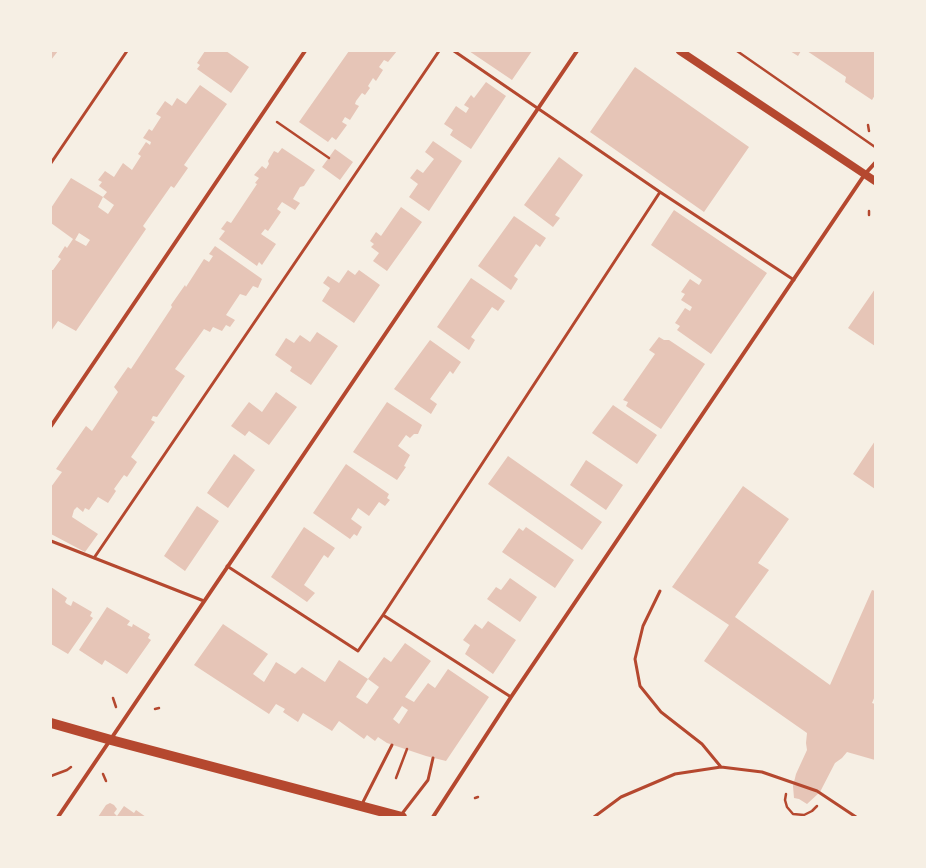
<!DOCTYPE html>
<style>
body{margin:0}
#map{position:relative;width:926px;height:868px;overflow:hidden;background:#f6efe4;font-family:"Public Sans",sans-serif}
canvas{display:block}
.frame{position:absolute;inset:0;border:52px solid #f6efe4;pointer-events:none}
</style>
<div id="map">
<canvas width="926" height="868"></canvas>
<div class="frame"></div>
</div>
<script>
const context = document.querySelector('canvas').getContext('2d');
context.lineJoin = 'round';
function fillPath(path, color) { context.fillStyle = color; context.fill(path, 'evenodd'); }
const toPath = rows => new Path2D(rows.map(r => 'M' + r).join(''));
function stroke(path, color, width, dash) { context.strokeStyle = color; context.lineWidth = width; context.lineCap = dash ? 'butt' : 'round'; context.setLineDash(dash || []); context.stroke(path); }
fillPath(toPath([
 [51,51,58,51,51,60],
 [205,51,226,51,249,67,231,93,197,69,200,65,197,63],
 [349,51,397,51,388,62,384,60,379,67,383,70,376,81,373,78,368,86,370,88,365,95,362,93,356,101,355,104,359,106,350,120,345,117,342,122,347,125,336,140,332,137,328,142,299,122],
 [469,51,532,51,512,80],
 [790,51,801,51,798,56],
 [807,51,875,51,875,95,872,100,845,82,846,77],
 [635,67,749,147,704,212,590,132],
 [486,82,506,96,471,149,450,135,453,130,444,124,456,106,466,113,469,108,464,105,471,95,474,98],
 [200,85,227,104,184,165,188,168,174,188,171,186,143,226,146,229,76,331,58,321,51,331,51,270,53,270,61,259,58,257,65,246,67,248,73,239,51,223,51,208,71,178,103,197,107,192,99,186,102,182,98,180,105,171,114,177,123,163,132,170,141,156,138,154,146,142,150,145,151,142,143,138,149,129,152,131,161,117,156,114,165,101,172,106,177,98,186,104],
 [103,197,114,205,108,214,98,207],
 [79,233,90,240,86,246,75,240],
 [433,141,462,161,429,211,409,197,418,184,410,178,417,169,423,173,434,159,425,152],
 [282,148,315,170,304,186,300,187,293,199,300,203,295,210,282,202,277,209,281,212,268,231,265,229,261,234,276,244,262,265,259,262,257,266,219,239,225,231,221,229,227,221,231,223,257,184,255,183,259,178,254,175,262,166,266,169,269,164,268,161,274,151,278,153],
 [335,149,353,162,340,180,322,167],
 [559,157,583,175,555,215,560,218,553,227,524,205],
 [401,207,422,222,387,271,373,261,379,253,371,247,374,244,370,241,376,232,381,236],
 [674,210,767,273,711,354,677,330,680,326,675,323,685,308,690,311,692,307,681,300,685,294,681,292,690,279,699,285,702,280,651,245],
 [514,216,546,238,540,247,536,244,514,276,518,279,511,290,478,266],
 [215,246,262,279,258,288,253,286,246,296,240,294,226,315,235,320,230,327,226,325,222,331,213,327,210,332,204,329,175,369,185,376,157,417,153,416,151,420,155,422,131,457,137,462,127,477,124,475,114,489,116,491,108,503,98,497,89,510,85,508,83,512,77,507,74,510,72,517,98,534,85,552,51,534,51,487,62,472,56,469,86,426,92,431,118,392,114,387,128,367,131,369,172,307,171,305,185,285,186,287,204,259,209,262,213,256,209,254],
 [348,270,355,275,359,270,380,285,354,323,322,301,330,288,323,283,328,276,339,283],
 [471,278,505,301,498,311,492,307,471,337,475,340,469,350,437,327],
 [875,289,875,346,848,328],
 [317,332,338,346,311,385,290,371,292,367,275,355,286,338,294,343,300,335,310,342],
 [659,337,664,340,669,340,705,364,661,429,626,406,628,402,623,400,655,354,649,350],
 [430,340,461,362,453,374,450,371,430,399,437,404,431,414,394,389],
 [276,392,297,407,269,445,249,431,245,436,231,426,249,402,262,412],
 [387,402,422,425,418,434,414,434,410,438,406,435,398,446,410,455,404,466,406,467,397,480,353,452],
 [613,405,657,435,637,464,592,433],
 [875,441,875,489,853,474],
 [234,454,255,470,228,508,207,493],
 [508,456,602,522,582,550,488,484],
 [586,460,623,485,606,510,570,485],
 [346,464,389,494,387,498,390,500,385,506,379,502,369,516,358,508,351,519,362,527,357,536,354,534,350,539,313,513],
 [743,486,789,519,758,563,769,570,735,617,830,685,872,590,875,591,875,696,872,703,875,704,875,760,847,752,842,758,835,763,820,792,807,804,799,799,794,798,793,786,796,774,807,750,806,743,807,733,704,661,729,625,672,587],
 [197,506,219,521,185,571,164,556],
 [304,527,335,548,328,558,324,555,304,585,315,593,307,602,271,577],
 [526,527,574,560,555,588,502,552,519,528,523,531],
 [510,578,537,597,520,622,487,599,496,587,501,590],
 [51,587,67,598,65,602,67,604,71,606,73,601,92,612,90,616,93,618,68,654,51,644],
 [107,607,130,621,127,625,132,627,133,624,150,634,148,638,151,640,127,674,105,660,102,665,79,650],
 [488,621,516,640,493,674,465,654,470,645,463,640,475,624,482,629],
 [223,624,268,654,253,674,264,682,276,662,295,674,302,667,325,682,339,660,368,679,356,697,367,704,379,687,368,679,384,657,391,662,405,643,431,661,405,697,414,702,428,683,435,688,448,669,489,697,446,761,426,756,387,743,378,737,375,741,367,735,364,739,339,721,332,731,303,713,298,722,283,712,285,709,276,704,269,714,194,665],
 [402,706,408,710,399,724,393,719],
 [110,803,114,805,117,809,114,813,117,816,124,806,134,813,136,810,146,817,98,817,106,805]
]), '#e6c5b7');
stroke(toPath([
 [737,51,875,147],
 [277,122,329,158],
 [868,125,869,131],
 [869,215,869,211],
 [113,698,116,707],
 [155,709,159,708],
 [103,774,106,781],
 [51,776,67,770,71,767],
 [396,778,407,749],
 [786,794,785,800,787,807,793,814,804,815,812,811,817,806],
 [475,798,478,797]
]), '#b5482f', 2.5);
stroke(toPath([
 [454,51,660,192,794,280],
 [51,163,127,51],
 [51,541,204,601],
 [94,558,439,51],
 [227,566,358,651,383,615,511,697],
 [660,591,643,626,635,659,640,686,661,712,702,744,721,767],
 [383,615,660,192],
 [362,804,392,745],
 [401,815,428,780,433,758],
 [594,817,621,797,675,774,721,767,762,772,817,791,856,817]
]), '#b5482f', 3);
stroke(toPath([
 [51,426,305,51],
 [58,817,577,51],
 [433,817,511,697,865,174,875,163]
]), '#b5482f', 4);
stroke(toPath([
 [680,51,875,181]
]), '#b5482f', 8);
stroke(toPath([
 [51,723,111,740,402,817]
]), '#b5482f', 10);
</script>
